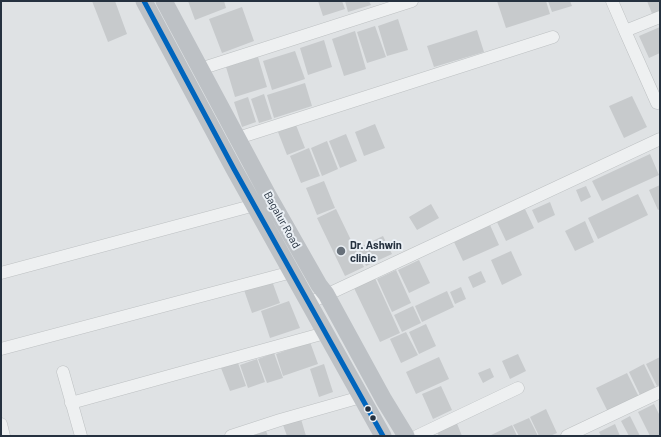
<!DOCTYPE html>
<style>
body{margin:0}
#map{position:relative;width:661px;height:437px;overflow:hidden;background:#dfe2e4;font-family:Barlow,sans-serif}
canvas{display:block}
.frame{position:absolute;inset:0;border:2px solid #25313f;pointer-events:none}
</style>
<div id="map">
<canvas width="661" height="437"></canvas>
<div class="frame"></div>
</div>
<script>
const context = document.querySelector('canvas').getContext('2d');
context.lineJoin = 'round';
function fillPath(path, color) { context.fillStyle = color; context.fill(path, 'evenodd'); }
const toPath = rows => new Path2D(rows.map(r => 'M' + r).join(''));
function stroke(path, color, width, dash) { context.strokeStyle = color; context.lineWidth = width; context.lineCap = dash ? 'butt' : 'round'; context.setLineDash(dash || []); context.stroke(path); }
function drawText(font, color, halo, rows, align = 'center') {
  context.font = font + ' Barlow,sans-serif'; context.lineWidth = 4; context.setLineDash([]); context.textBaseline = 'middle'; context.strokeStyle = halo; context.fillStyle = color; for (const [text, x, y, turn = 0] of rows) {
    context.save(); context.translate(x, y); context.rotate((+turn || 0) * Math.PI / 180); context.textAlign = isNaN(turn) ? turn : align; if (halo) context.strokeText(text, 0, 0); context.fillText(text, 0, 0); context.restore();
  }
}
fillPath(toPath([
 [92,1,115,1,127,34,108,42],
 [188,1,224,1,226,8,195,20],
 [318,1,342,1,345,9,323,16],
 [345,1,369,1,371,5,348,12],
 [497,1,546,1,550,14,506,28],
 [548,1,570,1,572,6,552,12],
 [647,1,660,1,660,13,653,16],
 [242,7,254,41,222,53,209,19],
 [398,19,408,50,387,56,378,26],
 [375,26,386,57,367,63,357,32],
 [660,27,660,53,649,58,639,36],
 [477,30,484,52,434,67,427,46],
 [355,31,366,69,344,76,332,39],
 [324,40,332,67,308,75,300,48],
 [295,51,305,79,272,90,263,61],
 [258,57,267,87,235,97,226,67],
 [305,83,312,106,274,118,267,95],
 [264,94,272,119,259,123,251,99],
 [632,96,647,127,624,138,609,106],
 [248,97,256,122,242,127,234,102],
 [375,124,385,148,364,156,355,132],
 [296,125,305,148,287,155,278,132],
 [346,134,357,161,340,168,329,141],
 [327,141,338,169,322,176,311,148],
 [309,148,320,176,301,183,290,156],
 [650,154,659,175,602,201,592,181],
 [324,181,335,208,317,215,306,188],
 [660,185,660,209,658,210,649,190],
 [586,186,591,197,581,202,576,190],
 [638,194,648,215,598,239,588,218],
 [550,202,555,215,538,223,532,210],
 [431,204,439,218,417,230,409,217],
 [336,209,364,267,345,276,317,218],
 [525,209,534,228,506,241,497,222],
 [585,221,594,242,575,251,565,231],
 [490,225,499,245,463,261,454,242],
 [383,236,392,254,366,266,358,248],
 [511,251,522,275,502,285,491,260],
 [419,260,430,283,409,293,398,270],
 [396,270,411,303,392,312,377,279],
 [481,271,486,282,473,288,468,277],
 [374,276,400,333,380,342,353,286],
 [272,281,280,303,252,313,244,290],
 [461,287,466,299,455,304,450,292],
 [447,291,454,307,422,322,415,306],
 [289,301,300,328,270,338,261,311],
 [413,306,421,323,402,332,394,315],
 [426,324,436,346,419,354,409,332],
 [406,332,418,355,401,363,390,339],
 [310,342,318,364,283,376,276,354],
 [274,353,283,378,267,383,258,359],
 [518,354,526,371,510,379,502,361],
 [439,357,449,379,416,394,406,372],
 [660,357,660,385,657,386,646,364],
 [257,359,265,382,248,388,240,365],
 [238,363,246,386,230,391,221,368],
 [324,364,333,392,319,397,310,369],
 [644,364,655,387,640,395,629,372],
 [490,368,494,377,483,383,478,373],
 [627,373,640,399,609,414,596,388],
 [441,386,452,410,433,419,422,394],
 [654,404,660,416,660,435,659,436,650,436,638,412],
 [546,409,557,433,550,436,539,436,530,417],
 [630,416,640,436,629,436,621,421],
 [529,418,538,436,519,436,513,425],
 [301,419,306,436,287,436,283,425],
 [456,421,462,436,439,436,436,430],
 [615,424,620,436,601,436,599,432],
 [512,425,517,436,489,436],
 [266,431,268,436,251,436]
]), '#c7cacc');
const street = toPath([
 [612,1,625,31],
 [200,69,412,1],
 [657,103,625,31,660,17],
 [238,138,553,37],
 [1,273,255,205],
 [309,303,660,139],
 [1,349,292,272],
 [63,372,81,436],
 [71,403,325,333],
 [1,424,4,436],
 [231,436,280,420,361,397],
 [417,436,518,388],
 [567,436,660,392]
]);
stroke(street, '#bdc0c2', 13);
stroke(street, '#eef0f1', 12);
stroke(toPath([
 [144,1,234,169,383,436],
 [164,1,269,197,319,285,326,294,384,400,406,436]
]), '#bdc1c5', 17);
stroke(toPath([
 [144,1,234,169,383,436]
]), '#0065bd', 5);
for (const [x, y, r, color] of [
 [341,251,5,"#666f79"],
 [368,409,3.5,"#25313f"],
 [373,418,3.5,"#25313f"]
]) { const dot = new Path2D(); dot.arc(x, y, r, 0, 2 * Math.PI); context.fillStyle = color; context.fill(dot); stroke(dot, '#ebf0f5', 1.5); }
drawText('11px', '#25313f', '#ebf0f5', [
 ["Bagalur Road",282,220,61]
]);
drawText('bold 11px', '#25313f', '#ebf0f5', [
 ["Dr. Ashwin",350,245],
 ["clinic",350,258]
], 'left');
</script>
